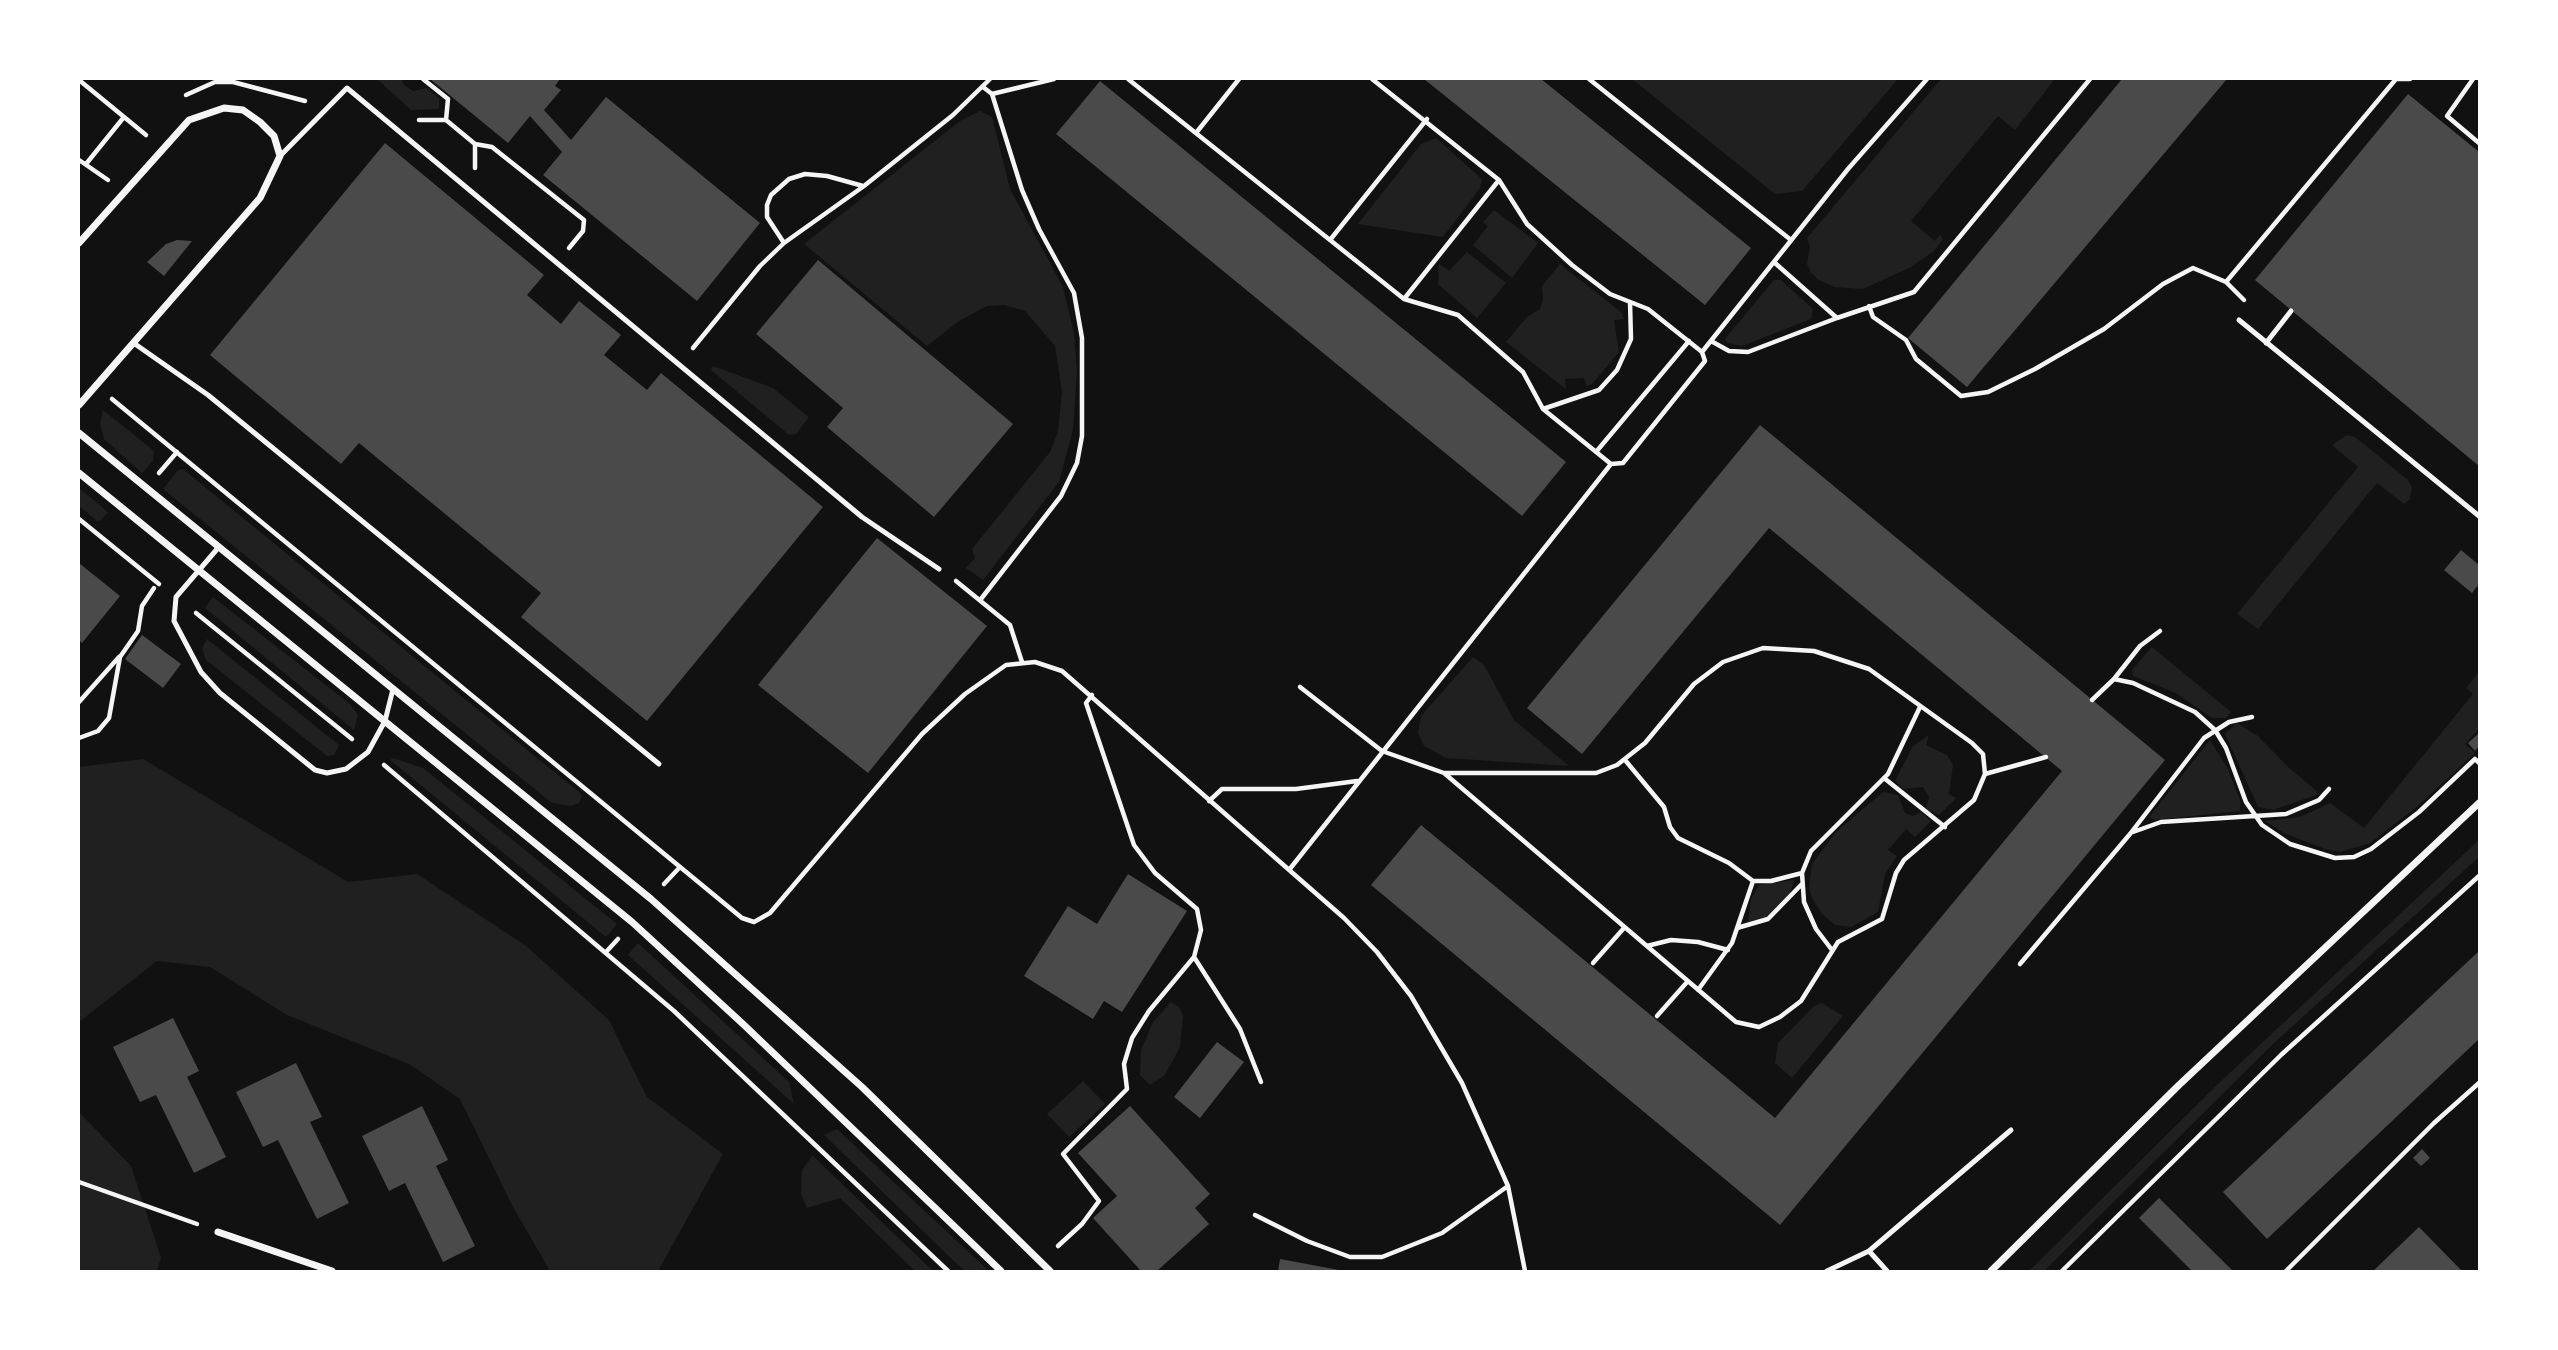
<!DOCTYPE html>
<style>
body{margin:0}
#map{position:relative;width:2558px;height:1350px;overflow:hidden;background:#111;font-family:"Archivo Narrow",sans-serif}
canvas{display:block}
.frame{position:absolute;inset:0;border:80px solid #fff;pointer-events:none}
</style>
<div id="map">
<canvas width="2558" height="1350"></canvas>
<div class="frame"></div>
</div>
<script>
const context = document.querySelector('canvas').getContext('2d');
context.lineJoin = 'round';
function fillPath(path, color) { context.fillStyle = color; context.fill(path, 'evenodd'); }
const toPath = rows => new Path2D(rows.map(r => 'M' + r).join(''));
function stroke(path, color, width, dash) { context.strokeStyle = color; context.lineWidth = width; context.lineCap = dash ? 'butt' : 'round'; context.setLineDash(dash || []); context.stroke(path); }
fillPath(toPath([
 [377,79,402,79,403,84,413,91,426,88,439,98,439,109,411,110],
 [1632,79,1898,79,1802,191,1775,194],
 [1941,79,2055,79,2015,130,1998,116,1911,221,1935,241,1940,235,1943,239,1934,251,1911,267,1863,289,1835,287,1819,280,1811,273,1807,264,1810,247,1807,238],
 [980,111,992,117,1010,189,1063,287,1074,333,1077,372,1073,430,1059,482,983,580,966,568,975,558,972,549,1050,452,1058,432,1062,392,1055,346,1025,311,1004,305,987,306,959,321,927,346,804,244,960,121],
 [1436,138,1482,179,1480,188,1443,237,1358,224,1421,144],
 [1494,210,1538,243,1512,278,1473,245,1488,226,1483,222],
 [1467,252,1506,283,1477,318,1438,284,1439,264,1449,271],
 [1560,264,1622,313,1624,319,1614,320,1619,352,1592,384,1587,386,1584,378,1565,379,1566,389,1506,342,1527,317,1540,309,1543,299,1542,286],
 [1774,280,1781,280,1813,309,1811,319,1742,346,1727,343,1725,339],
 [713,366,773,388,809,417,796,434,789,435,711,370],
 [103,410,154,451,153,461,142,473,104,439,100,424],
 [2347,435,2355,437,2408,480,2412,487,2410,499,2404,504,2377,483,2258,629,2237,614,2358,467,2332,445],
 [183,469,580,793,582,796,579,803,571,806,552,803,163,489,178,470],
 [79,488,108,512,101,520,97,521,79,506],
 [213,597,350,704,358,715,354,730,205,608],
 [207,639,339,745,334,755,327,756,206,660,202,648],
 [2152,647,2231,712,2226,718,2212,718,2176,693,2133,676,2132,670],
 [1473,657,1484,665,1514,720,1569,766,1446,758,1424,746,1418,733,1421,716],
 [2479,672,2479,729,2465,744,2475,753,2419,805,2370,843,2341,852,2325,849,2284,833,2265,821,2300,817,2330,803,2364,828,2473,694,2466,688],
 [2237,723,2258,736,2287,766,2318,792,2316,795,2273,810,2258,807,2225,734],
 [1929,735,1926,745,1947,755,1953,765,1949,794,1956,798,1939,815,1926,809,1929,797,1923,787,1903,789,1895,781,1913,746],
 [2210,740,2228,769,2240,800,2240,811,2154,820,2149,817],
 [393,758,423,768,617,924,606,937,390,760],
 [143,759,348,882,417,874,526,946,609,1020,647,1097,723,1154,658,1271,550,1271,512,1205,460,1099,409,1064,287,1015,210,967,157,961,79,1022,79,767],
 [1883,792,1898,795,1905,813,1913,816,1921,812,1931,821,1915,837,1906,829,1888,850,1897,856,1885,874,1878,912,1851,927,1835,925,1822,914,1812,898,1809,888,1812,864,1836,832],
 [2479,840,2479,857,2273,1044,2044,1271,2029,1271,2218,1084],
 [1794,880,1790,894,1768,917,1748,922,1751,899,1759,885],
 [638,943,789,1082,794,1104,628,955],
 [1171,1002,1179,1007,1183,1016,1180,1047,1165,1075,1150,1085,1140,1075,1141,1050,1153,1022],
 [1822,1003,1843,1016,1792,1078,1775,1063,1778,1043,1814,1006],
 [1083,1081,1105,1104,1069,1137,1047,1114],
 [79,1112,131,1166,161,1258,157,1271,79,1271],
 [837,1129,946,1231,989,1271,965,1271,958,1265,824,1135],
 [812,1156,814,1157,933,1271,915,1271,840,1198,807,1208,801,1194,802,1170]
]), '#202020');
fillPath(toPath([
 [430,79,560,79,555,86,561,90,544,110,571,140,606,97,760,223,697,301,543,175,562,152,530,116,508,143],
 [1424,79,1541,79,1751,248,1705,305],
 [2122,79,2227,79,1967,387,1908,338],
 [1100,81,1566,462,1522,516,1056,134],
 [2408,94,2479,152,2479,466,2255,280],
 [385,143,544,275,527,295,561,324,579,301,621,335,604,355,647,390,661,373,823,507,647,721,521,617,541,593,359,443,341,464,210,355],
 [177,240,192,241,164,276,147,262,166,244],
 [818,260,1013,424,934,517,827,427,843,408,756,334],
 [1760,425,2165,760,1780,1225,1371,885,1421,825,1775,1118,2062,771,1769,528,1582,754,1527,708],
 [877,538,987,626,868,773,758,685],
 [2461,550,2479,565,2479,584,2472,593,2444,570],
 [79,563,120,596,82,643,79,640],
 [142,635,181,664,163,688,125,659],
 [2479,733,2479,746,2475,751,2468,743],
 [1128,874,1187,911,1122,1012,1104,1001,1093,1019,1024,976,1068,906,1097,924],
 [2479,951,2479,1039,2267,1239,2223,1192],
 [173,1018,199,1071,187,1077,226,1157,194,1173,156,1095,140,1102,113,1047],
 [1217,1042,1244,1062,1200,1118,1174,1097],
 [296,1063,322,1117,310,1122,349,1203,317,1219,278,1140,263,1147,236,1092],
 [422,1106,448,1160,436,1166,475,1246,443,1262,405,1183,389,1191,362,1136],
 [1130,1106,1210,1194,1195,1208,1209,1224,1157,1271,1141,1271,1093,1218,1117,1196,1078,1153],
 [2422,1149,2430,1158,2421,1166,2413,1158],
 [2159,1198,2233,1271,2192,1271,2139,1218],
 [2419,1227,2462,1271,2373,1271],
 [1280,1259,1339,1270,1339,1271,1278,1271]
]), '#4a4a4a');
stroke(toPath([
 [423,79,448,99,446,120,475,144,492,147,584,220,583,231,569,248],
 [1128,79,1404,299,1458,315,1523,372,1543,409,1611,464,1289,870],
 [1372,79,1499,180,1527,224,1572,265,1610,294,1648,309,1702,352,1705,361,1623,463,1611,464],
 [1589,79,1791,240],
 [2473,79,2447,116,2479,143],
 [79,80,146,135],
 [992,94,1054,79],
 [186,95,215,82,233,82,305,101],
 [419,120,446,120],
 [1196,133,1239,79],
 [475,144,475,168],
 [79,160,108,180],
 [86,164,124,117],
 [1330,240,1427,119],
 [784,243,767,217,767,205,771,195,789,179,805,174,827,176,863,186],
 [1775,263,1837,318,1914,292,2090,79],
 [1404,299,1499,180],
 [2244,300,2226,282,2396,79,2410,79],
 [1869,306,1873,317,1906,340,1916,359,1961,396,1988,392,2035,369,2104,329,2163,284,2193,268,2226,282],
 [1711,341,1729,351,1748,352,1837,318],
 [693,348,760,266,784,243,864,186,953,115,990,79],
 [1702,352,1848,169,1927,79],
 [112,399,742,918,754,922,770,913,922,734,965,694,1006,665,1035,662,1062,671,1344,918,1377,952,1411,996,1462,1083,1508,1186,1525,1271],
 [1543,409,1599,390,1617,370,1631,339,1630,302],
 [1596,452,1689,341],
 [159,473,177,452],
 [79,519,159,584],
 [956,581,1010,625,1022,662],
 [981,599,1061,496,1077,463,1082,436,1082,338,1074,293,1039,229,1022,190,992,94,983,87],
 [196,613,352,739],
 [2114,679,2140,646,2160,631],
 [1300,687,1382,751,1444,773,1736,1022,1759,1027,1780,1017,1801,1001,1838,942,1882,919,1896,873,1904,860,1974,800,1985,774,1983,754,1972,743,1869,669,1814,651,1763,648,1723,662,1694,684,1645,743,1617,765,1596,773,1444,773],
 [1092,695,1086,703,1134,845,1155,873,1197,909,1201,930,1194,957,1240,1029,1261,1082],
 [2092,700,2114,679,2133,683,2195,712,2215,730,2226,748,2246,802,2262,825,2290,844,2335,858,2354,857,2371,849,2419,812,2475,759,2479,763],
 [79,702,119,657],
 [79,738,98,731,109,718,120,657,138,631,142,606,154,588],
 [1625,760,1664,807,1670,827,1678,838,1729,863,1753,881,1771,881,1802,873],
 [384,765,674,1011,948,1271],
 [1985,774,2046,757],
 [1884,778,1945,827],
 [1209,801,1222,789,1296,789,1357,781],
 [2133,832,2161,822,2286,814,2319,800,2329,789],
 [664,884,680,867],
 [1737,928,1768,919,1801,885],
 [1647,946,1671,940,1698,942,1728,950],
 [1832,950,1816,929,1804,902,1802,873,1811,851,1888,774,1920,707],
 [606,952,618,939],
 [1593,963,1624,928],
 [2020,964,2130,834,2204,738,2229,722,2252,717],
 [1698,990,1732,943,1753,881],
 [1657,1016,1688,981],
 [79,1182,197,1224],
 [1255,1215,1307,1241,1350,1257,1382,1257,1442,1233,1508,1186],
 [1058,1246,1082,1224,1099,1201,1063,1154,1127,1089,1124,1064,1132,1038,1149,1011,1194,957],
 [2062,1271,2281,1055,2479,876],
 [2286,1271,2434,1123,2479,1083]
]), '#f5f5f5', 4.5);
stroke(toPath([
 [280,156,347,88,862,517,939,569],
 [2239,320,2479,516],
 [2266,343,2291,311],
 [135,344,208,395,659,764],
 [218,548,176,597,174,621,201,672,220,693,315,770,327,773,346,769,368,752,385,721,393,689],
 [1827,1271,1869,1251],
 [1887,1271,1869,1251,2011,1130]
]), '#f5f5f5', 5);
stroke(toPath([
 [79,243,189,120,224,108,243,110,260,122,274,136,280,156,260,198,79,405],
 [79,433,651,899,862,1087,1050,1271],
 [79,473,632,922,743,1024,1001,1271],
 [218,1232,332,1271],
 [1991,1271,2179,1085,2479,803]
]), '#f5f5f5', 7);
</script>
